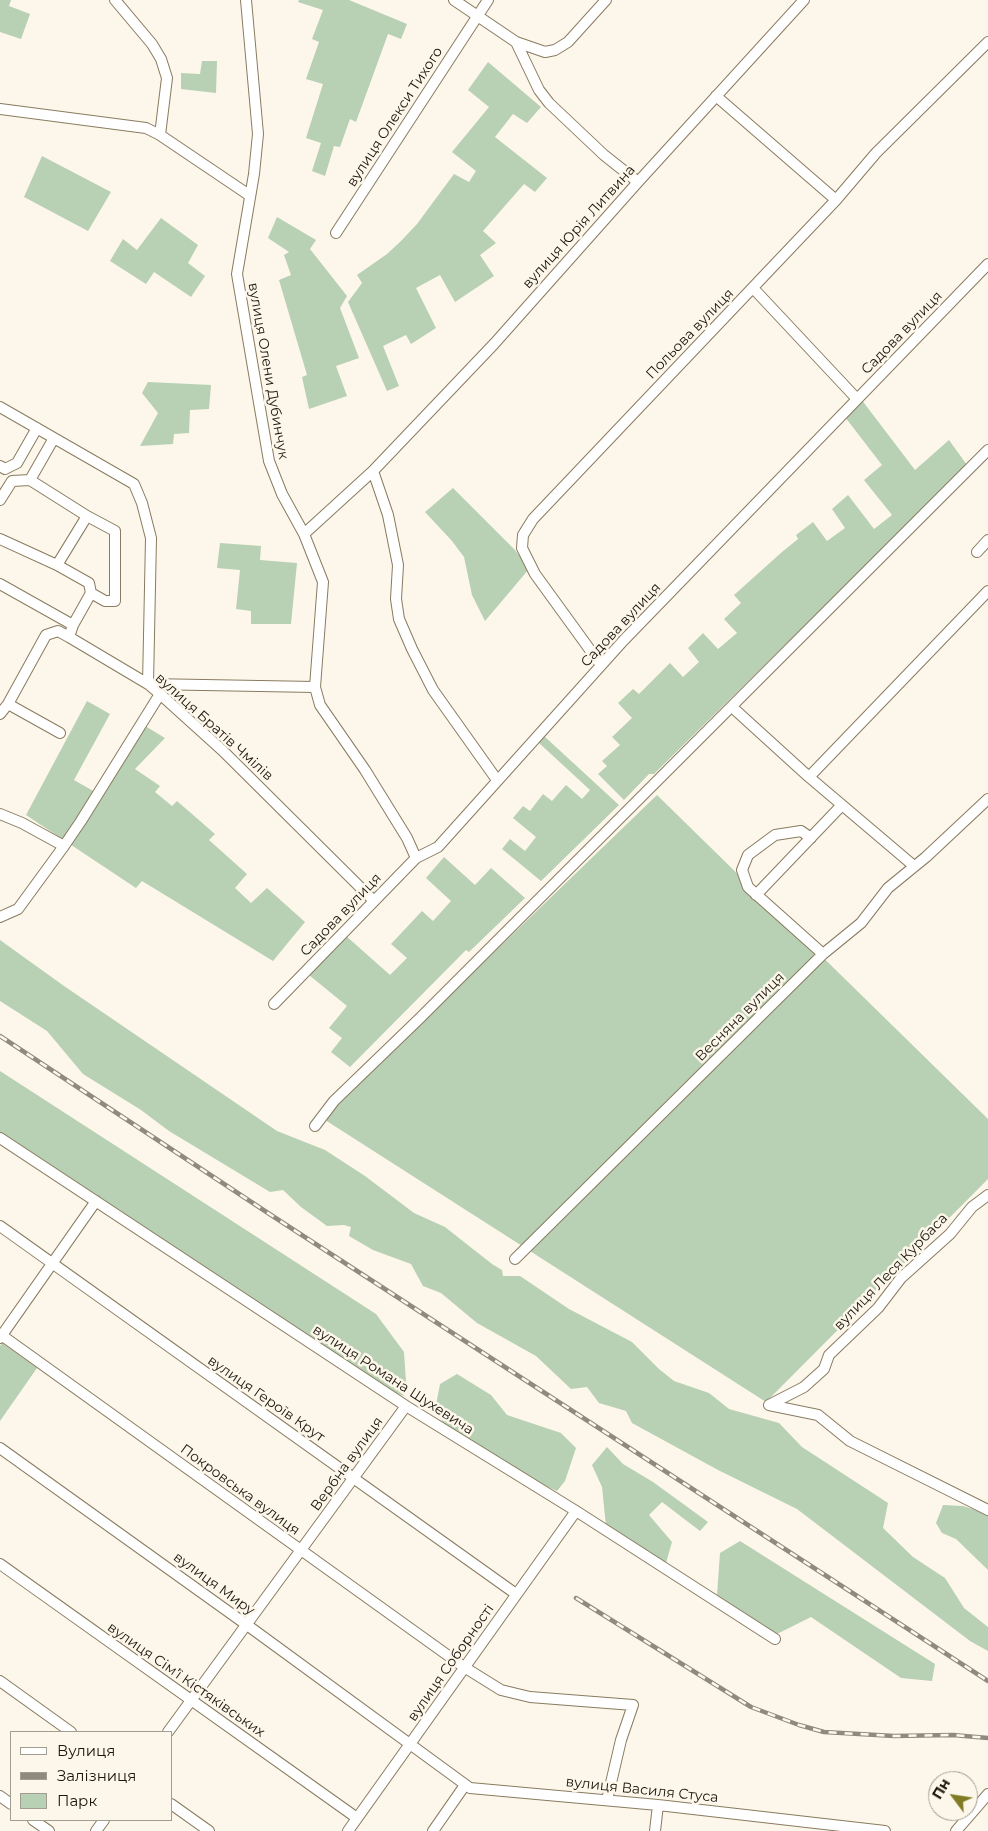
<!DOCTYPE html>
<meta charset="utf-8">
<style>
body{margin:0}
#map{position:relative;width:988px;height:1831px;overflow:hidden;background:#fdf7eb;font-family:Montserrat,sans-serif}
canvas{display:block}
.legend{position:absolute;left:10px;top:1731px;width:162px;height:90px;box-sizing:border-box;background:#fdf7eb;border:1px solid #a29d91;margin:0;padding:6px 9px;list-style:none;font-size:15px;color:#1a150a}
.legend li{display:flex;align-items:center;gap:10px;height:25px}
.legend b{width:25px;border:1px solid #a29d91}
.north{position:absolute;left:928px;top:1771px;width:50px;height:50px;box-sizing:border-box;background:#fdf7eb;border:1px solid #a29d91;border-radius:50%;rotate:301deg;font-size:14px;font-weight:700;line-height:20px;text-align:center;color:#1a150a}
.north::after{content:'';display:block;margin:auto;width:18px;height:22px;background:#807c23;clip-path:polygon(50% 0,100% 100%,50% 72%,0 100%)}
</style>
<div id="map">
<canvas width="988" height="1831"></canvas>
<ul class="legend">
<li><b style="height:6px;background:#fff"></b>Вулиця</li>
<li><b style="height:6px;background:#8f897e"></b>Залізниця</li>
<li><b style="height:14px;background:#b8d0b3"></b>Парк</li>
</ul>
<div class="north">Пн</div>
</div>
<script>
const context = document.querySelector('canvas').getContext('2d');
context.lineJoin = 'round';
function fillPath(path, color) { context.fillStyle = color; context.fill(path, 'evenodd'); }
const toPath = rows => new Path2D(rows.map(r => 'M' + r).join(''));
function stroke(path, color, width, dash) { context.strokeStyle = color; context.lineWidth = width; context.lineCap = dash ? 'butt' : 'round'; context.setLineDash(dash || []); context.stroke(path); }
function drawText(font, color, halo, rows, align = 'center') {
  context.font = font + ' Montserrat,sans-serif'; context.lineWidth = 5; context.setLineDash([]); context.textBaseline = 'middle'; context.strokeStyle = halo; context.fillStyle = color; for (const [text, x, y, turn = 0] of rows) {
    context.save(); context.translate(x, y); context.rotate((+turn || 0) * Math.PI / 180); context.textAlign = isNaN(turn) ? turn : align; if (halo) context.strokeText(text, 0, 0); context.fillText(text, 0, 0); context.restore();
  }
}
fillPath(toPath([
 [0,0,11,0,9,6,30,14,21,39,0,32],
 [299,0,349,0,407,24,401,39,388,34,356,122,350,119,340,147,334,146,325,176,312,171,321,143,306,138,323,84,306,79,319,42,312,39,323,10,298,2],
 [202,61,217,61,216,93,181,89,181,73,200,74],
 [488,62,541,107,527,123,513,114,495,137,547,178,535,192,524,184,483,231,496,243,480,255,494,276,455,302,440,275,416,288,436,328,411,344,406,335,383,346,399,386,387,391,348,302,362,283,357,275,387,254,401,241,417,224,454,174,469,182,476,171,452,152,489,107,468,90],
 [42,156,111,192,88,231,24,197],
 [277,217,316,240,310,249,347,296,340,308,359,358,336,366,347,396,309,409,302,377,307,375,279,280,291,275,284,255,289,252,268,238],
 [161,218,198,245,188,263,205,276,191,297,154,272,146,284,110,261,123,239,137,250],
 [148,382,211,385,209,409,190,410,189,433,174,434,173,444,140,446,158,413,142,393],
 [861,399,915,470,949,440,967,465,654,774,649,774,624,800,598,774,607,766,602,761,620,745,612,737,632,718,618,703,633,689,639,694,670,663,683,677,699,662,688,648,703,633,718,649,737,633,724,619,741,603,734,595,782,552,798,539,796,535,813,522,827,541,845,528,832,509,848,495,874,529,892,515,864,480,882,465,845,417],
 [453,488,515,550,529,569,485,621,472,595,464,557,452,541,425,512],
 [220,543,261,546,260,560,297,563,291,624,251,624,251,611,236,609,240,570,217,568],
 [87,701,110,714,74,780,95,792,137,721,165,738,135,769,160,786,155,792,172,806,177,801,215,834,209,840,247,874,235,888,251,903,267,888,305,922,273,961,142,881,136,888,26,815],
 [544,736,619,805,541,881,502,849,510,839,525,851,536,837,513,818,523,806,530,811,543,794,552,801,566,785,582,799,590,790,538,742],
 [657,795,988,1119,988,1179,766,1402,322,1118],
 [444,857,475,885,491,868,525,898,469,952,466,950,350,1067,331,1052,342,1038,329,1028,347,1006,309,975,345,935,390,975,407,958,391,944,422,911,433,921,451,901,426,878],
 [0,940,64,986,277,1131,325,1150,365,1176,414,1213,445,1227,492,1264,502,1270,503,1276,520,1276,569,1309,632,1342,659,1369,674,1381,709,1393,729,1409,779,1423,802,1447,888,1503,883,1528,913,1557,945,1578,964,1608,988,1627,988,1651,970,1641,797,1509,718,1470,632,1423,626,1411,599,1403,587,1387,571,1389,536,1356,477,1323,441,1293,423,1286,411,1264,373,1250,349,1236,351,1227,344,1225,327,1226,301,1207,283,1190,270,1192,169,1131,141,1110,83,1074,47,1031,0,1001],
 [0,1071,376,1314,404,1352,406,1382,404,1396,391,1391,0,1132],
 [2,1343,37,1368,0,1421,0,1346],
 [457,1374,491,1395,507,1415,561,1433,576,1448,565,1481,557,1491,544,1485,444,1424,435,1410,440,1384],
 [607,1447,623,1464,653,1482,708,1522,700,1531,662,1502,649,1515,672,1542,666,1563,606,1526,602,1487,592,1465],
 [943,1505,963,1506,988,1514,988,1570,956,1539,942,1533,936,1523],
 [740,1541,935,1664,932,1681,901,1678,811,1617,775,1635,717,1595,720,1553]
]), '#b8d0b3');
const minor = toPath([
 [115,0,152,44,161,59,167,78,160,135],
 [246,0,258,134,254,174,237,274,269,461,282,494,304,534,323,582,315,687,320,705,365,770,407,838,416,858],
 [454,0,516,42,539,90,549,103,604,155,638,182],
 [516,42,545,52,555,50,568,42,606,0],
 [716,96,836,200],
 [0,109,146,128,160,135,249,195],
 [336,233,488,0],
 [753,288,857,399],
 [0,407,134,484,142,503,151,538,148,684,315,687],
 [54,438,30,480,87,516],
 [0,466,5,469,17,463,37,428],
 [373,471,388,515,398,565,396,599,399,619,412,649,433,690,497,780],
 [0,500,12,481,30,480],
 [304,534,373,471,494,344,638,182,804,0],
 [0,539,57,565,89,583,91,593,73,625],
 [977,552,988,540],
 [57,565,87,516,115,531,115,601,105,601,91,593],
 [0,584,73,625,69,637,148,684,160,694,222,750,374,901],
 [601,665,535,574,522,548,523,535,533,519,836,200,876,153,988,42],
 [8,704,60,733],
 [732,707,809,777,914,866],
 [0,714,8,704,46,635,58,631,69,637],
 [809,777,988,591],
 [0,814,22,823,64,846],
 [811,838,801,831,775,835,748,855,742,870,748,887,823,954],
 [756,895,842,805],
 [0,917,18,909,64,846,81,821,160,694],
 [274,1004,416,858,438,847,623,641,988,264],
 [315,1126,334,1101,420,1018,988,450],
 [0,1138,406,1406,576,1511,775,1639],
 [0,1226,516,1594],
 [515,1259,823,954,861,923,888,888,926,857,988,799],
 [0,1334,464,1667,501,1690,530,1697,633,1705,621,1740,607,1800],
 [0,1338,96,1201],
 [769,1405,804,1387,824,1369,829,1355,878,1308,901,1278,950,1234,972,1207,988,1195],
 [769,1405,818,1415,850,1441,988,1510],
 [0,1448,247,1625,470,1788,658,1805,885,1831],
 [0,1564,357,1818],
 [0,1681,71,1732],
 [168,1732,406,1406],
 [0,1796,11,1804],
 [171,1804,209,1831],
 [33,1820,49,1831],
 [96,1831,104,1820],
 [348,1831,576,1511],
 [433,1831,465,1785],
 [655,1831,658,1805],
 [956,1831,988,1794]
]);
stroke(minor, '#897b5f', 12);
stroke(minor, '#fff', 10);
const rail = toPath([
 [0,1036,271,1215,988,1681],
 [576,1598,751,1707,799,1725,824,1732,894,1736,953,1735,988,1738]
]);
stroke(rail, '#8f897e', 4.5);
stroke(rail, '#fdf7eb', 2.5, [8]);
drawText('14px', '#1a150a', '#fdf7eb', [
 ["вулиця Олекси Тихого",395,117,-57],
 ["вулиця Юрія Литвина",579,227,-48],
 ["Садова вулиця",902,333,-46],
 ["Польова вулиця",690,334,-46],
 ["вулиця Олени Дубинчук",268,371,80],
 ["Садова вулиця",621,625,-47],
 ["вулиця Братів Чмілів",214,727,42],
 ["Садова вулиця",341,915,-46],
 ["Весняна вулиця",740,1017,-45],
 ["вулиця Леся Курбаса",891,1272,-46],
 ["вулиця Романа Шухевича",393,1380,33],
 ["вулиця Героїв Крут",266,1399,35],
 ["Вербна вулиця",347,1464,-54],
 ["Покровська вулиця",240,1490,36],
 ["вулиця Миру",214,1584,36],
 ["вулиця Соборності",451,1663,-55],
 ["вулиця Сімʼї Кістяківських",186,1680,35],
 ["вулиця Василя Стуса",642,1790,6]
]);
</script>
